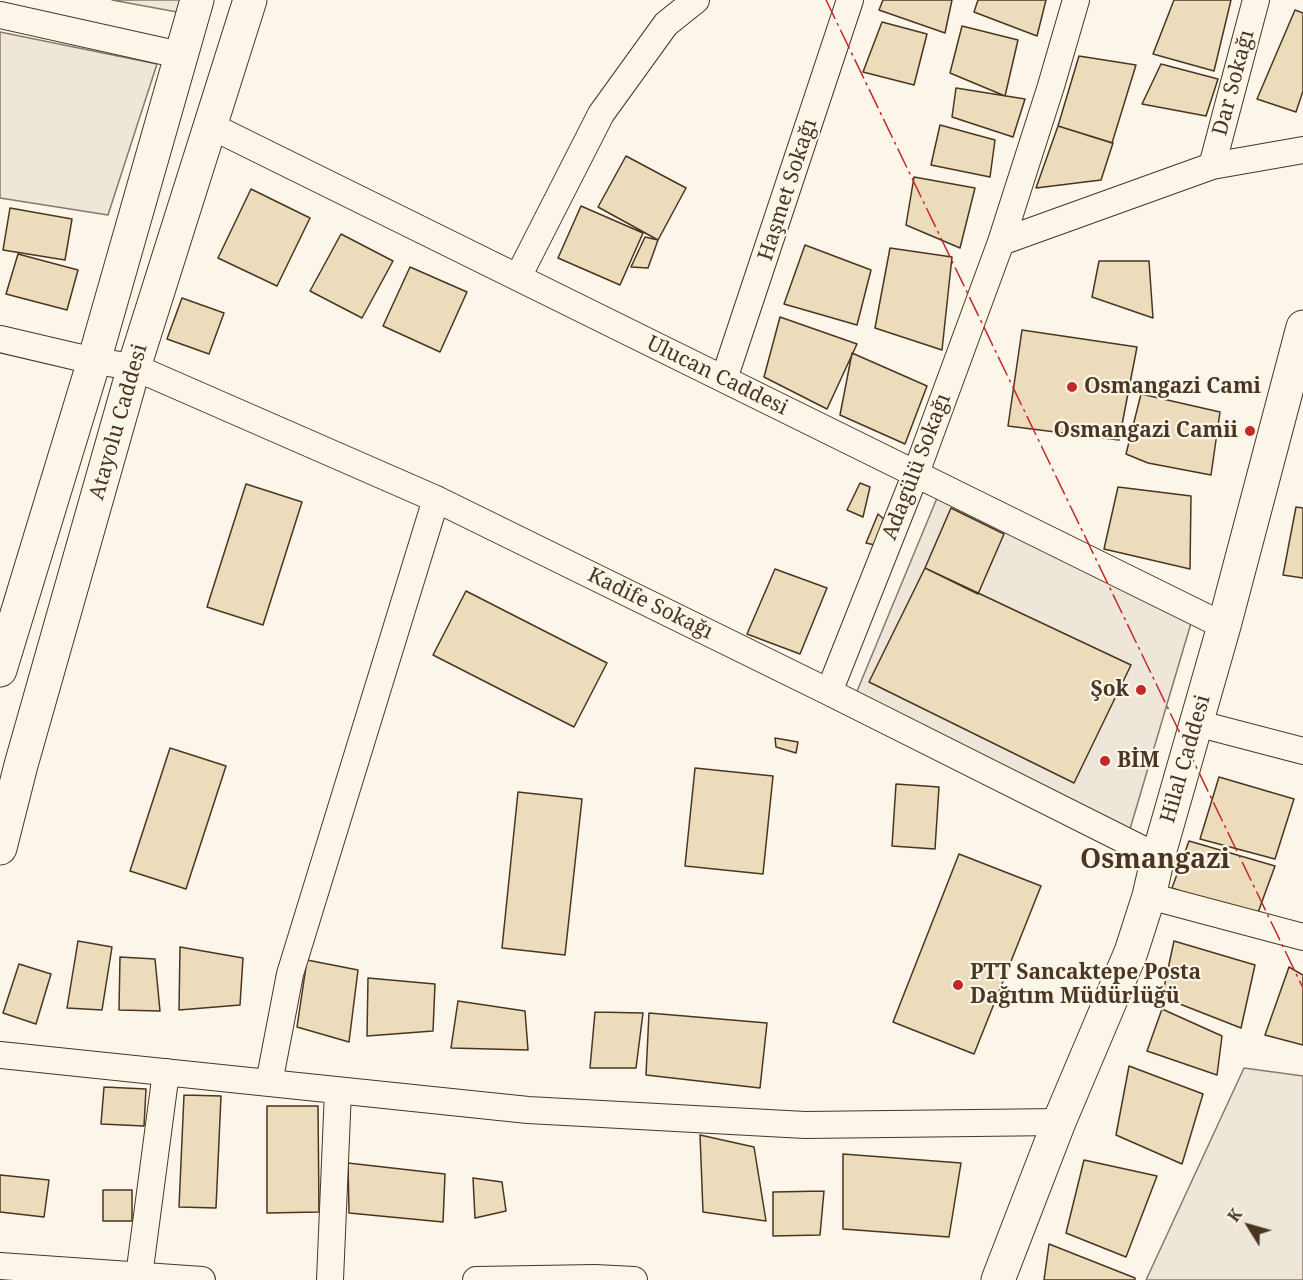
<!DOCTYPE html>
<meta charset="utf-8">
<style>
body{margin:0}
#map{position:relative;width:1303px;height:1280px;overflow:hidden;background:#fbf6e9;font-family:"Noto Serif",serif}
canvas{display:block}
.north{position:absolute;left:1219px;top:1196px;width:60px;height:60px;-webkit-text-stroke:4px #fbf6e9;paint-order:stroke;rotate:307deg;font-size:16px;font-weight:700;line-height:24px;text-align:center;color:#4a3520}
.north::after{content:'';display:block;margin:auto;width:21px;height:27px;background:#4a3520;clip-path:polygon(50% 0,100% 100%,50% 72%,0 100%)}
</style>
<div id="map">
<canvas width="1303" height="1280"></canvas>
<div class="north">K</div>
</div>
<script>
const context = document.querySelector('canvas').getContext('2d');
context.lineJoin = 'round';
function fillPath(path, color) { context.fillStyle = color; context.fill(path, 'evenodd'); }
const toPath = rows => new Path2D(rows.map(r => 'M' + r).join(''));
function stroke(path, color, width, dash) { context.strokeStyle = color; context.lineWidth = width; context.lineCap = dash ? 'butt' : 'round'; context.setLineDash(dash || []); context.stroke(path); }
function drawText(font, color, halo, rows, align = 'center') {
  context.font = font + ' "Noto Serif",serif'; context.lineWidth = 4.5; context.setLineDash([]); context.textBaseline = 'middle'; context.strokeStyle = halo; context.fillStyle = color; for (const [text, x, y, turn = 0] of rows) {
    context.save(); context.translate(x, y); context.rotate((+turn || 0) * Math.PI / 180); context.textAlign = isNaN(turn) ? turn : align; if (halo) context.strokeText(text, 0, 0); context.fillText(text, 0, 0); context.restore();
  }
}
const green = toPath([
 [0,32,157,64,108,215,0,198,0,32],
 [937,498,1194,613,1130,829,855,696,937,498],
 [1244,1068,1303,1076,1303,1280,1146,1280,1244,1068]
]);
fillPath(green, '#ede6d9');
stroke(green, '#887966', 1.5);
const parking = toPath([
 [112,0,180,0,177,12,112,0]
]);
fillPath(parking, '#ede7d9');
stroke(parking, '#887966', 1.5);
const building = toPath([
 [883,0,952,0,945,33,879,10,883,0],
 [978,0,1046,0,1037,36,974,12,978,0],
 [1174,0,1231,0,1214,71,1153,54,1174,0],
 [1295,10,1303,13,1303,91,1296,112,1257,99,1295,10],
 [882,22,927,34,914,85,863,72,882,22],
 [962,26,1018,40,1005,96,950,73,962,26],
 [1079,56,1136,65,1112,143,1058,126,1079,56],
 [1161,64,1218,79,1206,116,1142,104,1161,64],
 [956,88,1025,99,1013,137,952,117,956,88],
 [940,125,995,140,990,177,931,165,940,125],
 [1058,126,1113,143,1101,180,1036,188,1058,126],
 [626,156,686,188,658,240,598,207,626,156],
 [914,177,975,188,960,248,906,225,914,177],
 [251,189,310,218,277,286,218,258,251,189],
 [581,206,643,233,620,285,558,258,581,206],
 [10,208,72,219,65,260,3,250,10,208],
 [341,234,393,261,362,318,310,291,341,234],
 [645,237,658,240,648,268,631,267,645,237],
 [805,245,871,270,857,325,784,304,805,245],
 [890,248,952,257,942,350,875,328,890,248],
 [18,254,78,270,67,310,6,294,18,254],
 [1099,261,1149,261,1153,318,1092,297,1099,261],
 [410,267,467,292,440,352,383,326,410,267],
 [182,298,224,313,209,354,167,339,182,298],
 [780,317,857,344,827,409,764,377,780,317],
 [1022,330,1137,347,1119,440,1008,426,1022,330],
 [852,353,927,386,905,444,840,415,852,353],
 [1141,394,1220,412,1211,475,1148,463,1126,454,1141,394],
 [860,483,870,487,863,517,847,510,860,483],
 [246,484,302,502,263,625,207,607,246,484],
 [1118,487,1191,496,1190,569,1104,549,1118,487],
 [1296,507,1303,508,1303,578,1283,575,1296,507],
 [951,508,1004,534,978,594,925,568,951,508],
 [878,514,886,521,879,546,866,543,878,514],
 [925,568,1131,665,1074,783,869,682,925,568],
 [775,569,827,588,800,654,747,634,775,569],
 [466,591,607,663,574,727,433,655,466,591],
 [775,738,798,742,796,753,776,747,775,738],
 [170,748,226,766,186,889,130,871,170,748],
 [695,768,773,776,763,874,685,866,695,768],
 [1219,777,1294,799,1275,859,1200,839,1219,777],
 [896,784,939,787,935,849,892,846,896,784],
 [518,792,582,799,565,955,502,948,518,792],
 [1189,841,1275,866,1256,918,1172,888,1189,841],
 [959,854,1041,886,974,1054,893,1022,959,854],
 [78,941,112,947,102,1010,67,1008,78,941],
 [1174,941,1255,965,1241,1028,1162,997,1174,941],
 [180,947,243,958,240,1005,179,1010,180,947],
 [120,957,155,959,160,1011,119,1010,120,957],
 [307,960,358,970,349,1042,297,1027,307,960],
 [19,964,51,974,36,1024,3,1013,19,964],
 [1289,967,1303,975,1303,1045,1265,1035,1289,967],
 [368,978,435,984,433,1031,367,1036,368,978],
 [458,1001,525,1011,528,1050,451,1048,458,1001],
 [1162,1009,1222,1036,1217,1075,1147,1051,1162,1009],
 [595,1012,643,1013,636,1068,590,1068,595,1012],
 [649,1013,767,1023,760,1088,646,1075,649,1013],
 [1129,1066,1203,1094,1182,1164,1116,1135,1129,1066],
 [104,1087,146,1089,144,1126,101,1124,104,1087],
 [184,1095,221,1096,216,1208,179,1207,184,1095],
 [267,1106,318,1106,319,1212,267,1213,267,1106],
 [700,1135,754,1147,766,1221,703,1212,700,1135],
 [843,1154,961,1163,949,1237,843,1229,843,1154],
 [1084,1160,1157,1176,1126,1257,1066,1233,1084,1160],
 [348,1163,445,1174,443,1222,349,1213,348,1163],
 [0,1175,49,1180,44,1217,0,1212,0,1175],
 [473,1178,502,1182,506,1211,475,1218,473,1178],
 [103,1190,132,1190,132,1221,103,1221,103,1190],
 [824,1191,820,1235,773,1236,773,1192,824,1191],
 [1049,1244,1135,1278,1135,1280,1044,1280,1049,1244]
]);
fillPath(building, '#ecdcbc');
stroke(building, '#4a3520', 1.5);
const street = toPath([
 [1076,0,1051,86,1001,242,1212,166,1303,150],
 [0,15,180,55],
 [211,126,1224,626],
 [1212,166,1256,0],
 [518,277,601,114,666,24,696,0],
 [0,339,94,361,134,367,436,499,829,692,1158,857],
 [724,379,850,0],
 [829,692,916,473,1001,242],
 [1196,723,1303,751],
 [1149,896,1303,937],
 [0,1055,528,1110,805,1125,1059,1122],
 [269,1083,290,974,436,499],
 [0,1266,202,1280],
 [139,1276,166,1072],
 [330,1280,338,1091],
 [476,1280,595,1278,634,1280]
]);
const secondary = toPath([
 [998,1280,1059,1122,1131,952,1149,896,1158,857,1224,626,1303,327]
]);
const primary = toPath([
 [0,670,94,361,197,0],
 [0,848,21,765,134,367,250,0]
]);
stroke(street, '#4a3520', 28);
stroke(secondary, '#4a3520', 35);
stroke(primary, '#4a3520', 35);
stroke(street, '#fbf6e9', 26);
stroke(secondary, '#fbf6e9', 33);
stroke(primary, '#fbf6e9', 33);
stroke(toPath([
 [826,0,1303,988]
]), '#c62828', 1.5, [21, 4.5, 3, 4.5]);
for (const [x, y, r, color] of [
 [1072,387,6,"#c62828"],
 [1250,431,6,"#c62828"],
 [1141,690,6,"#c62828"],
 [1105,761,6,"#c62828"],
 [958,985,6,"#c62828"]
]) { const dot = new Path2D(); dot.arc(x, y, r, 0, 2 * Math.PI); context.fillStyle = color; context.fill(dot); stroke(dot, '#fbf6e9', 2); }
drawText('21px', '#4a3520', '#fbf6e9', [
 ["Dar Sokağı",1234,83,-75],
 ["Haşmet Sokağı",788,190,-72],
 ["Ulucan Caddesi",717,376,26],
 ["Atayolu Caddesi",119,422,-74],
 ["Adagülü Sokağı",917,467,-69],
 ["Kadife Sokağı",650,604,26],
 ["Hilal Caddesi",1186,759,-74]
]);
drawText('bold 21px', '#4a3520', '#fbf6e9', [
 ["Osmangazi Cami",1084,387],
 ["Osmangazi Camii",1238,431,"right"],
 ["Şok",1129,690,"right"],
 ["BİM",1117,761],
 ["PTT Sancaktepe Posta",970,973],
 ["Dağıtım Müdürlüğü",970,997]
], 'left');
drawText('bold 27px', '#4a3520', '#fbf6e9', [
 ["Osmangazi",1155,860]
]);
</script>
